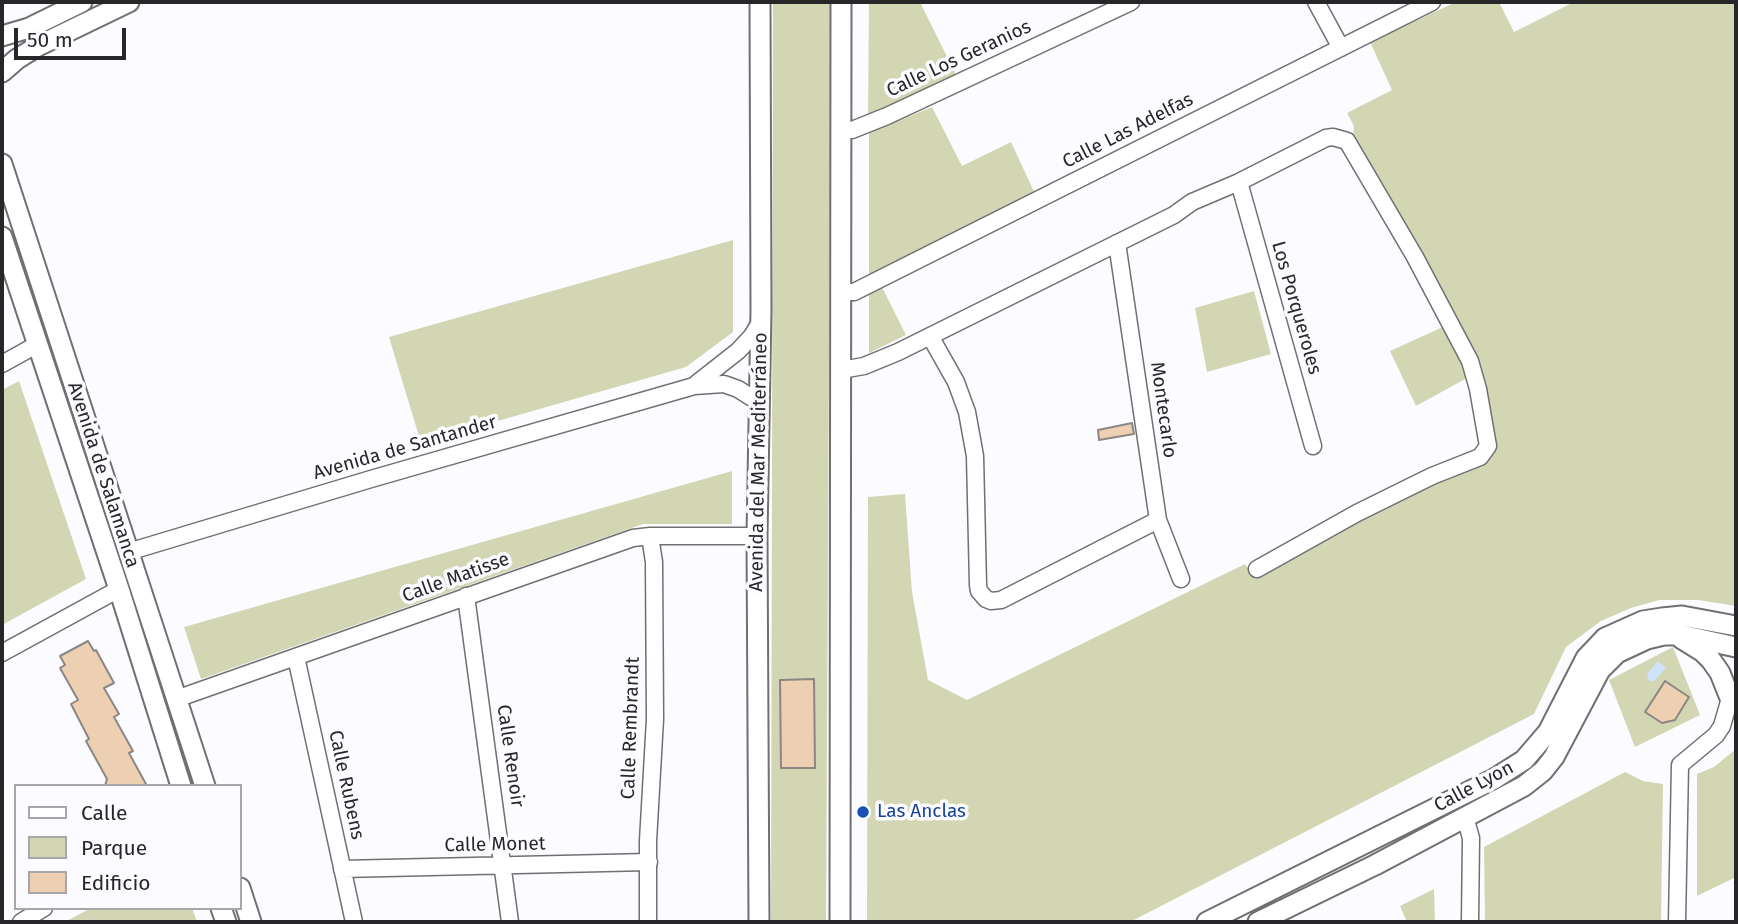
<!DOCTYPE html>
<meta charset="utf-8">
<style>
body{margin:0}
#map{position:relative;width:1738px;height:924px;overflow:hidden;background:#fcfbff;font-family:"Fira Sans",sans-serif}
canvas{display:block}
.frame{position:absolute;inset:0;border:4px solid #272628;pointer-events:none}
.legend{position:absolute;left:14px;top:784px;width:228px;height:126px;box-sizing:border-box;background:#fcfbff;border:2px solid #a7a6a9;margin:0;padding:9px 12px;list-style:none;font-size:21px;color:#272628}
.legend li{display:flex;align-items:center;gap:14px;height:35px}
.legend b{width:35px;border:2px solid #a7a6a9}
.scale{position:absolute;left:14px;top:28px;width:112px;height:32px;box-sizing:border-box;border:4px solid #272628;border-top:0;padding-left:9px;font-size:21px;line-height:24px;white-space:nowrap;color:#272628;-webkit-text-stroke:5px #fcfbff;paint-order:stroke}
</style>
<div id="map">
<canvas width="1738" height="924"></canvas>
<div class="frame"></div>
<ul class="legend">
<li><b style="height:9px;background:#fff"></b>Calle</li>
<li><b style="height:19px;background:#d3d6b3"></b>Parque</li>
<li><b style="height:19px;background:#edcfb1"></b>Edificio</li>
</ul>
<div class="scale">50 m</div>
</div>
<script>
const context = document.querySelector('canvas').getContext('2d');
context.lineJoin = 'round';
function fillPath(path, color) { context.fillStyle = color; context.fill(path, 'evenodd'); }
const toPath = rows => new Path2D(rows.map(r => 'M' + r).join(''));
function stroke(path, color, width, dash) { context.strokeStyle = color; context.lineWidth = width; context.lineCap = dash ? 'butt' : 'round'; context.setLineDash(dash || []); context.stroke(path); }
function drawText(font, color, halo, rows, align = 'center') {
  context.font = font + ' "Fira Sans",sans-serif'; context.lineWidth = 7; context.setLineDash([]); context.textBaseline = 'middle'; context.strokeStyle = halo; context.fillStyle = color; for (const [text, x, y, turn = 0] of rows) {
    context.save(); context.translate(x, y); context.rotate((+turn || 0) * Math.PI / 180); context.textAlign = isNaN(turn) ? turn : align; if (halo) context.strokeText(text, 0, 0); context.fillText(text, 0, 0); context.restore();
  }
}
fillPath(toPath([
 [773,2,831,2,826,922,771,922],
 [869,2,920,2,957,77,868,119],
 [1456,2,1499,2,1514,32,1574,2,1736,2,1736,606,1698,600,1659,600,1631,608,1601,621,1566,647,1534,714,1130,922,867,922,868,497,905,494,912,592,928,680,967,700,1245,564,1255,579,1370,512,1439,476,1487,460,1477,359,1353,136,1354,126,1347,113,1392,90,1370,42],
 [932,107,962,166,1011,142,1036,196,869,279,869,133],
 [733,240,733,332,686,367,421,443,389,337],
 [882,287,906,335,869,353,869,293],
 [1254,291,1271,354,1207,372,1195,308],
 [1445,326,1461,354,1467,378,1416,406,1390,351],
 [19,381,86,579,2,625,2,390],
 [732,471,732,524,643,524,201,679,184,627],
 [1673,647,1700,715,1635,747,1609,680],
 [1736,749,1736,877,1697,896,1697,774,1714,767],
 [1625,772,1643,781,1663,784,1661,922,1485,922,1484,847],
 [1434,889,1435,922,1407,922,1400,906],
 [91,908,192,908,197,922,65,922]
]), '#d3d6b3');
fillPath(toPath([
 [1658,661,1666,668,1654,681,1649,681,1647,674]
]), '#cee4fd');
const building = toPath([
 [1132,423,1134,434,1099,440,1098,430,1132,423],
 [88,641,94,651,96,650,114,683,104,688,119,714,114,717,133,751,129,753,147,786,105,786,107,779,86,741,89,739,71,704,78,700,60,668,65,665,60,656,88,641],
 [814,679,815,768,781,768,780,680,814,679],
 [1665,681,1689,697,1675,720,1662,723,1645,712,1665,681]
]);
fillPath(building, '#edcfb1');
stroke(building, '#8a8784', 2);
const minor = toPath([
 [1316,2,1341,48],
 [841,130,852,130,887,116,1131,2],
 [1239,182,1313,446],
 [1117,243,1158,520,1181,579],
 [842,292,854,292,1432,2],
 [930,336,956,382,967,412,975,456,978,585,979,591,986,599,991,601,1001,600,1158,520],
 [2,364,38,344],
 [841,370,864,366,898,352,1174,215,1192,202,1239,182,1326,138,1333,137,1347,141,1415,257,1470,361,1478,389,1488,446,1480,457,1432,476,1357,513,1257,569],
 [696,384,738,351,752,336,761,321],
 [128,552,371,479,694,386,724,384,738,389,760,403],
 [466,596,510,922],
 [2,653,119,589],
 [296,657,354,922],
 [176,699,633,538,650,536,757,536],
 [1465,817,1471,838,1470,922],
 [342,869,649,862],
 [21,922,44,908],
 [648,922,648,841,655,719,654,562,650,536],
 [1677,922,1680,765,1716,735,1722,726,1730,698]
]);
const tertiary = toPath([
 [2,36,29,28,82,2],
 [2,72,17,59,38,46,129,2],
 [2,164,205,786],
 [2,237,119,589,181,786],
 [1682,639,1703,652,1711,660,1720,673,1730,698],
 [240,888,251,922],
 [221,908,226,922],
 [759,922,757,536,761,310,760,2],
 [840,922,841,2],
 [1207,922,1494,779,1524,760,1548,732,1586,658,1605,638,1643,621,1662,618,1682,616,1736,626],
 [1258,922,1375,865,1524,786,1543,771,1554,757,1600,670,1617,653,1647,639,1664,635,1681,635,1736,647]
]);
stroke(minor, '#706f72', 19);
stroke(tertiary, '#706f72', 23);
stroke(minor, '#fff', 16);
stroke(tertiary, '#fff', 19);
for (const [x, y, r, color] of [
 [863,812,7,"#1a4fb4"]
]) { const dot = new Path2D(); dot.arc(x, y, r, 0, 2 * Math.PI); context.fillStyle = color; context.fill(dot); stroke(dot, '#fcfbff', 2.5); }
drawText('19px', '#272628', '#fcfbff', [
 ["Calle Los Geranios",959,59,-25],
 ["Calle Las Adelfas",1128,131,-27],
 ["Los Porqueroles",1296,308,74],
 ["Montecarlo",1163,410,82],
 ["Avenida de Santander",405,448,-16],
 ["Avenida del Mar Mediterráneo",759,462,-89],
 ["Avenida de Salamanca",103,475,72],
 ["Calle Matisse",456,578,-20],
 ["Calle Rembrandt",631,728,-88],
 ["Calle Renoir",510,756,82],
 ["Calle Rubens",346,785,78],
 ["Calle Lyon",1474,787,-28],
 ["Calle Monet",495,845,-1]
]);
drawText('19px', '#164399', '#fcfbff', [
 ["Las Anclas",877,812]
], 'left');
</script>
